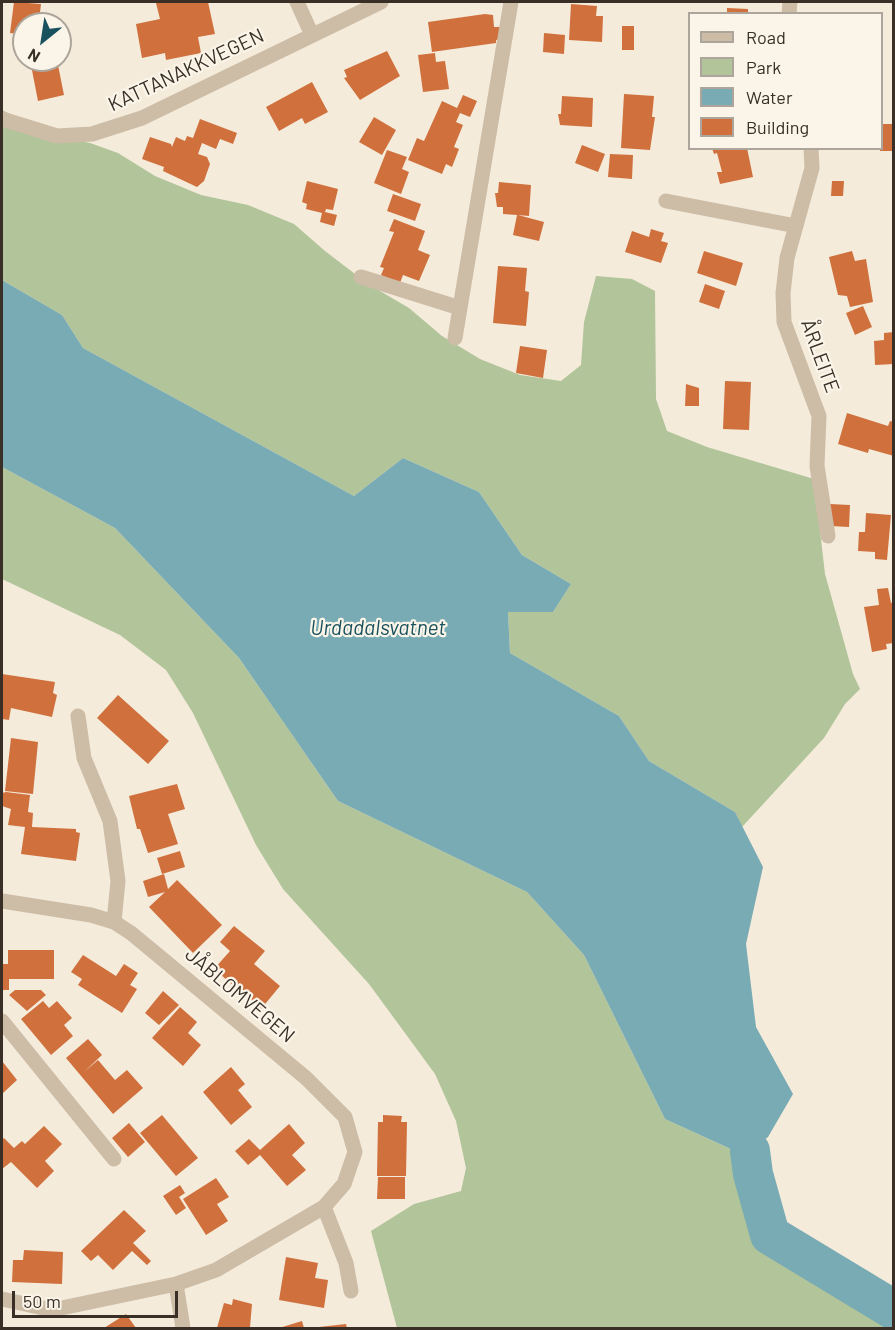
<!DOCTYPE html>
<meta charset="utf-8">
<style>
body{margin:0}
#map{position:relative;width:895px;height:1330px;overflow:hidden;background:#f4ebdb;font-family:Barlow,sans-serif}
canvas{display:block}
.frame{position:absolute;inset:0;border:3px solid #392f27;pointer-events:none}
.legend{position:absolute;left:688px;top:12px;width:195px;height:138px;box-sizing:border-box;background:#fbf4e8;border:2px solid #ada59b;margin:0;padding:8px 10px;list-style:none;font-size:18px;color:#392f27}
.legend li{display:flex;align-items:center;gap:12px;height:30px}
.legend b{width:30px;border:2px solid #ada59b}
.north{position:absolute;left:12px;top:12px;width:60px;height:60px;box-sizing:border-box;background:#fbf4e8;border:2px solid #ada59b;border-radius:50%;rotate:210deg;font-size:16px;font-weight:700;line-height:24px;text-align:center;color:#392f27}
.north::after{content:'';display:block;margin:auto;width:21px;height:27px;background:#19525e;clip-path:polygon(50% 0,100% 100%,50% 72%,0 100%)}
.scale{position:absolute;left:12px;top:1291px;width:166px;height:27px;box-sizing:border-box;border:3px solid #392f27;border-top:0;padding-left:8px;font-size:18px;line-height:21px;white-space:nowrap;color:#392f27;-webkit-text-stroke:4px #fbf4e8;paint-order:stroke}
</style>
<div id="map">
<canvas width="895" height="1330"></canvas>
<div class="frame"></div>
<ul class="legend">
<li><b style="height:8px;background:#cdbca6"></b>Road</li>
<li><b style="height:16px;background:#b2c49a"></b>Park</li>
<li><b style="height:16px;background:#78abb4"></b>Water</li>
<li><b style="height:16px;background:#d0703d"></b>Building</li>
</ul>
<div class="north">N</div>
<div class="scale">50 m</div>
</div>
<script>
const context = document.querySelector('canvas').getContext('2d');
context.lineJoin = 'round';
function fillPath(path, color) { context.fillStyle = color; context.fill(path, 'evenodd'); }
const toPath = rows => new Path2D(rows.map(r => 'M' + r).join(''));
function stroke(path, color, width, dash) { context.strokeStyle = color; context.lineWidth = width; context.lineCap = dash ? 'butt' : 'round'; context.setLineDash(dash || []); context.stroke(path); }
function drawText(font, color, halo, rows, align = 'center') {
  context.font = font + ' Barlow,sans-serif'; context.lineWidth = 4.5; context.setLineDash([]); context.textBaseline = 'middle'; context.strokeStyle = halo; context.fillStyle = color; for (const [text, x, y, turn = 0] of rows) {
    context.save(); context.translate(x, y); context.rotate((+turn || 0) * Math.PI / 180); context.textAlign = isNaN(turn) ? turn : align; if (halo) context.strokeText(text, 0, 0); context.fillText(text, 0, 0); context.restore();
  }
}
fillPath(toPath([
 [2,110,52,135,90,143,118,153,155,176,201,195,248,205,294,224,325,251,368,284,409,308,442,336,480,359,520,375,561,381,581,365,584,322,596,276,632,279,655,291,656,399,667,431,707,447,814,479,825,574,853,674,860,689,845,704,824,738,742,827,735,812,649,761,619,716,510,653,508,612,553,612,571,584,522,555,479,492,403,458,354,496,83,348,62,315,2,280],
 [2,467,115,528,239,658,338,801,527,892,584,955,665,1119,744,1155,750,1151,753,1174,770,1235,893,1310,893,1328,397,1328,371,1231,414,1204,461,1191,466,1168,456,1121,435,1074,369,984,283,889,256,845,193,713,166,670,120,635,2,579]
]), '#b2c49a');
fillPath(toPath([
 [2,280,62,315,83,348,354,496,403,458,479,492,522,555,571,584,553,612,508,612,510,653,619,716,649,761,735,812,763,867,746,944,756,1027,793,1094,768,1137,744,1155,665,1119,584,955,527,892,338,801,239,658,115,528,2,467]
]), '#78abb4');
stroke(toPath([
 [750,1151,753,1174,770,1235,894,1310]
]), '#78abb4', 40);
fillPath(toPath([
 [14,2,41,4,39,21,50,24,24,24,24,35,10,33],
 [191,2,208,2,215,34,198,37,201,53,166,60,165,53,142,58,136,24,160,19,156,3],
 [571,4,597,6,596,16,603,16,602,42,569,40],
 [727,8,748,9,748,14,727,14],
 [485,14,493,15,494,27,500,27,502,39,496,40,496,43,432,52,428,22],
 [622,26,634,26,634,50,622,50],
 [544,33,565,35,564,54,543,52],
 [387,51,400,76,360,100,344,78,347,77,344,70],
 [435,53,436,62,445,61,449,89,423,92,418,55],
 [30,60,57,60,64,95,38,101],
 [312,82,328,112,305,124,302,118,279,131,266,107],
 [624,94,654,96,652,117,655,117,650,150,621,148],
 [463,95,477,101,470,117,460,113,456,122,463,125,454,147,459,149,452,167,446,164,442,174,408,160,417,138,424,141,442,101,457,108],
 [562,96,593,98,592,127,560,125,558,114,561,114],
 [374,117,396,130,382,155,359,142],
 [200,119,237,133,233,144,220,139,216,149,202,143,198,154,207,157,210,164,204,181,197,187,163,171,164,167,142,159,150,137,171,144,172,147,176,137,185,141,187,136,193,138],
 [882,124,894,124,894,151,880,151],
 [582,145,605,154,598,172,575,163],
 [712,148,747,148,753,177,720,184,717,172,722,172,717,153,714,154],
 [387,150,407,157,402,169,409,172,401,194,374,183],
 [610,154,633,155,632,179,608,177],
 [307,181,338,189,333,210,326,209,325,212,337,215,334,226,320,222,322,213,306,209,307,204,302,202],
 [832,181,844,181,843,196,831,196],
 [499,182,531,185,529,216,518,215,544,222,539,241,513,235,517,215,503,214,503,207,497,207,495,193,498,193],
 [393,194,421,204,415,221,387,211],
 [394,219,425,231,418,250,430,255,419,281,403,275,400,283,381,275,384,268,380,267,394,232,389,231],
 [651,229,664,233,661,241,668,243,661,263,625,252,632,231,649,237],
 [704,251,743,263,736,286,697,273],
 [852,251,855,261,866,259,873,302,850,307,847,296,838,295,829,257],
 [498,266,527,268,525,291,529,292,526,326,493,323],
 [705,284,725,291,719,309,699,302],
 [863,306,872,327,855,335,846,313],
 [894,332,894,364,875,365,874,341,884,340,884,333],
 [520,346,547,350,543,378,516,373],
 [725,381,751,382,749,430,723,429],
 [686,384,699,388,699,406,685,406],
 [847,413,888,426,890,421,894,422,894,456,869,449,868,453,838,444],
 [830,504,850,505,849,527,830,526],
 [866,513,891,515,887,560,875,559,875,552,858,551,859,532,865,532],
 [888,588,891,603,894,602,894,643,886,644,887,649,872,652,864,607,879,605,877,589],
 [2,674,55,682,53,693,57,695,52,717,11,708,9,720,2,719],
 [118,695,169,741,148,764,97,718],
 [11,738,38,742,33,794,5,791],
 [177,784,185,809,168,814,178,844,148,853,140,829,137,829,129,796],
 [6,792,30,795,28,812,33,813,32,827,76,829,76,832,80,833,76,861,21,854,25,827,8,825,11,809,2,806,2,793],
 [180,851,185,867,162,874,157,858],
 [164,874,168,889,177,880,222,925,193,953,149,907,165,892,148,897,143,881],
 [234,926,265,951,254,964,280,986,261,1009,214,969,230,951,220,942],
 [8,950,54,950,54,979,9,979,9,990,2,990,2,964,8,964],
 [83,955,116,976,124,964,138,973,130,985,137,989,122,1013,78,985,82,979,71,972],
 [15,990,41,990,46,995,27,1011,9,995],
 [163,991,179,1005,159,1025,145,1013],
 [43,1001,49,1008,57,1001,72,1018,64,1025,73,1036,51,1055,21,1019],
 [180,1007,197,1022,188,1033,201,1045,183,1066,152,1038],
 [88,1039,102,1055,84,1072,98,1060,115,1080,127,1070,143,1088,113,1114,66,1058],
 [2,1061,17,1080,2,1094],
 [231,1067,245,1084,238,1090,252,1107,231,1125,203,1092],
 [162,1115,198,1158,176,1176,140,1133],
 [383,1115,402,1116,401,1122,407,1122,406,1176,377,1176,378,1122,383,1122],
 [129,1123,145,1142,128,1157,112,1138],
 [289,1124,305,1143,292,1155,306,1170,287,1186,260,1155,248,1165,235,1151,249,1139,260,1150],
 [44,1126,62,1144,45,1161,54,1171,37,1188,11,1162,2,1169,2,1140,4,1138,14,1148,22,1141,25,1144],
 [378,1177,405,1177,405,1199,377,1199],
 [216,1178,229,1197,217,1204,228,1221,206,1235,183,1199],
 [180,1185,185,1193,179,1197,186,1208,176,1215,163,1196],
 [124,1210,146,1231,133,1243,151,1261,147,1265,132,1251,113,1270,98,1255,91,1261,81,1251],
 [24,1250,63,1252,62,1284,12,1282,13,1260,23,1260],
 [286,1257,318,1263,315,1278,328,1280,324,1308,279,1300],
 [233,1299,252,1304,250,1327,217,1328,224,1303,232,1305],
 [126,1314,136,1328,104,1328],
 [302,1321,304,1328,279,1328],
 [346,1324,347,1328,319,1328,319,1327]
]), '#d0703d');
stroke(toPath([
 [297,2,312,35],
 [789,14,790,2],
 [2,119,57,136,92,134,142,118,381,2],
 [811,148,812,168,787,258,783,293,784,322,819,416,817,466,828,536],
 [666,201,796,226],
 [361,277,460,308],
 [455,338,511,2],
 [78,716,84,758,110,821,118,881,114,922],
 [2,901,91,915,114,922,131,933,306,1078,345,1117,355,1152,344,1184,324,1207,216,1270,176,1284,52,1310,2,1299],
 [2,1021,114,1159],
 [324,1207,346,1263,351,1291],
 [176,1284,183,1328]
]), '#cdbca6', 15);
drawText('20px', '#392f27', '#fbf4e8', [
 ["KATTANAKKVEGEN",186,70,-25],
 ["ÅRLEITE",820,356,70],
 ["JÅBLOMVEGEN",240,995,40]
]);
drawText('italic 21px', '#19525e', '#fbf4e8', [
 ["Urdadalsvatnet",378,628]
]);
</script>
